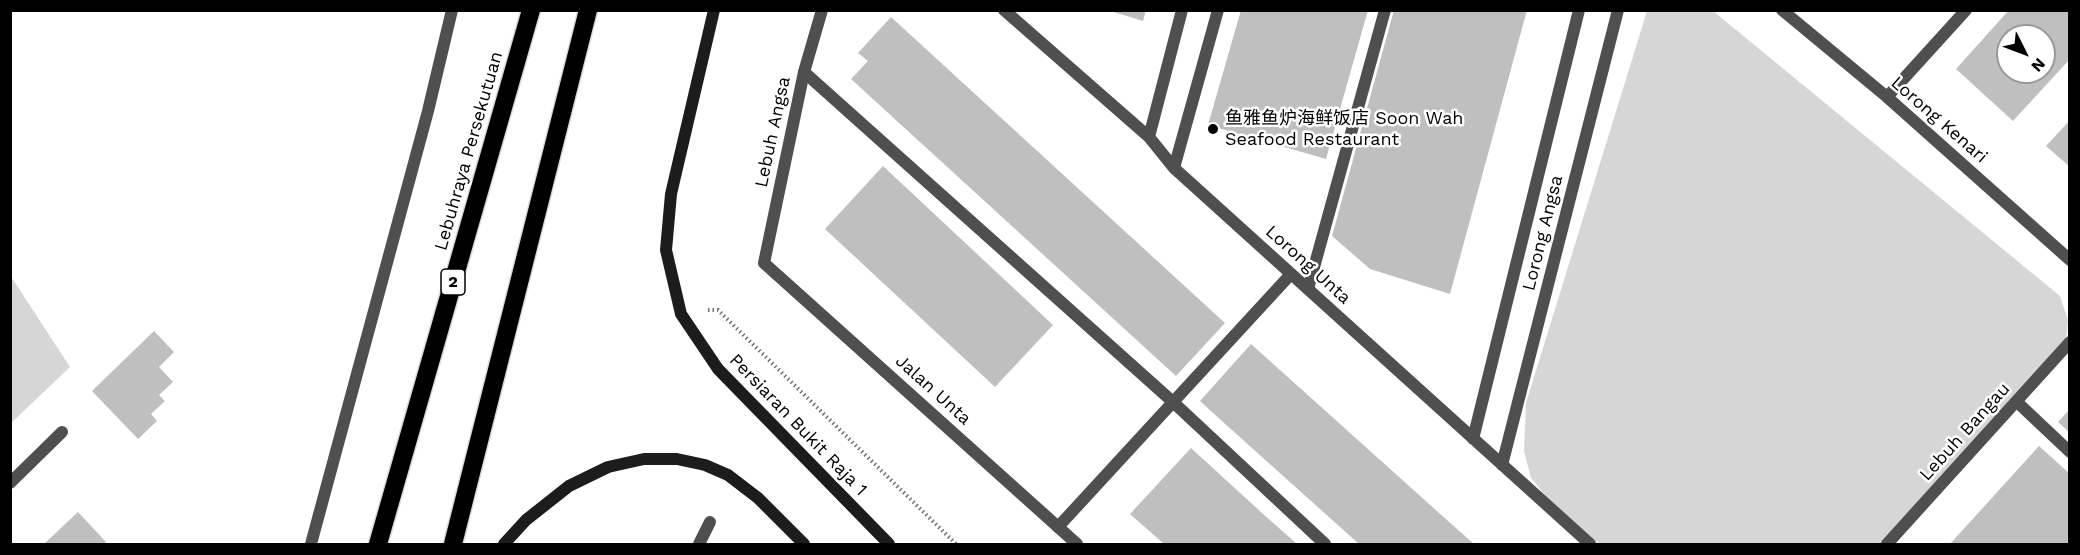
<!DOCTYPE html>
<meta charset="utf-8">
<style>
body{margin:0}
#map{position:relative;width:2080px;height:555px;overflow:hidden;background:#fff;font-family:"Work Sans",sans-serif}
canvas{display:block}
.frame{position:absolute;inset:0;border:12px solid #000;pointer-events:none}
.north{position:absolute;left:1996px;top:24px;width:60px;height:60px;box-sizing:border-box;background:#fff;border:2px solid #999;border-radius:50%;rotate:132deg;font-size:16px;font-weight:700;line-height:24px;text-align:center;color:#000}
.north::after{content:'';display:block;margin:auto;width:21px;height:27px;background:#000;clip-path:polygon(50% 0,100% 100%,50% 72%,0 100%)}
</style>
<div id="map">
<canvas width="2080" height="555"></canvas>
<div class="frame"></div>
<div class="north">N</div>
</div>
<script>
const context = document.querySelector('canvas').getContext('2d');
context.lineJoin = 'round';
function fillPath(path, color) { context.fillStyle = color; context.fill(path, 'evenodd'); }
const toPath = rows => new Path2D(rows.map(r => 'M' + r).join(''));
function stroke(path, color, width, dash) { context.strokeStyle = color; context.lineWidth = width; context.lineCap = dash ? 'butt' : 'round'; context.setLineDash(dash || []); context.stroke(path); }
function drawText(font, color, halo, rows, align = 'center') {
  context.font = font + ' "Work Sans","Noto Sans SC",sans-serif'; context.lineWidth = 5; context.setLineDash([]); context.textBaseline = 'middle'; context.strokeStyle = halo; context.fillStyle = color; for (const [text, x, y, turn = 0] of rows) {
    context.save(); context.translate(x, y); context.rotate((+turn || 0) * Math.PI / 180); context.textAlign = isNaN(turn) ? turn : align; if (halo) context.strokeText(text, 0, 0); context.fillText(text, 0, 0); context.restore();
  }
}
fillPath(toPath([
 [1647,11,1713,11,2060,296,2068,320,2066,340,1892,544,1599,544,1549,500,1531,478,1524,451,1526,403],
 [10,275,70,367,11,423,10,423]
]), '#d6d6d6');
fillPath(toPath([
 [1107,10,1146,10,1143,21],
 [1241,10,1368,10,1326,159,1208,125],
 [1394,10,1527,10,1450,294,1370,269,1332,236],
 [2009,10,2070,10,2070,59,2013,121,1956,69],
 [2008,36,2044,36,2044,72,2008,72],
 [891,17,1225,323,1176,376,851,79,868,61,858,53],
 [2070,120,2070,167,2046,146],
 [883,166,1053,325,995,387,825,229],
 [154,331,174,352,159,367,173,382,159,395,165,401,151,414,157,421,138,439,92,391],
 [1251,344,1438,512,1474,544,1359,544,1223,422,1200,401],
 [2070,409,2070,433,2058,422],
 [2039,446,2070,474,2070,544,1950,544],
 [1191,448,1262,513,1297,544,1164,544,1130,514],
 [78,512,106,542,103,544,44,544]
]), '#bfbfbf');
const highway = toPath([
 [378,544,531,10],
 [453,544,588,10]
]);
stroke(highway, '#dbdbdb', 21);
stroke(toPath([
 [708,310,718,310,956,544]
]), '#717171', 4, [1.5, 3]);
stroke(toPath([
 [804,72,1173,402,1325,544],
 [1308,289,1385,10],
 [2017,402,2070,452],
 [1058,527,1291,274],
 [311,544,428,111,452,10],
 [699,544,710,522]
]), '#4f4f4f', 12);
stroke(toPath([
 [822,10,804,72,764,263,1077,544],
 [1004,10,1149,137,1174,168,1590,544],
 [1782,10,1887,97,2070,260],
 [1887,97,1966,10],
 [1149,137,1182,10],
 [1174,168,1218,10],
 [1473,439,1579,10],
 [1502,465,1618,10],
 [10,483,62,432],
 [1887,544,2070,342]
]), '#4f4f4f', 12);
stroke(toPath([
 [714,10,671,194,666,250,681,314,718,369,889,544],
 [504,544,526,520,569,486,608,467,644,459,677,459,705,465,728,475,758,498,804,544]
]), '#1c1c1c', 12);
stroke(highway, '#000', 18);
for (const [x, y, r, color] of [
 [1213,129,6,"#000"]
]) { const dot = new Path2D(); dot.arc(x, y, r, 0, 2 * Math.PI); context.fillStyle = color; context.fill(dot); stroke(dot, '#fff', 2); }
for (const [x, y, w] of [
 [453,282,24]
]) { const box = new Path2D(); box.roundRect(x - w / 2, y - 13, w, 26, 4.5); context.fillStyle = '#fff'; context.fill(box); stroke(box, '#000', 1.5); }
drawText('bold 16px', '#000', null, [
 ["2",453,282]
]);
drawText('18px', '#000', '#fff', [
 ["鱼雅鱼炉海鲜饭店 Soon Wah",1225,119],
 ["Seafood Restaurant",1225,140]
], 'left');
drawText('18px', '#000', '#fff', [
 ["Lorong Kenari",1939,120,41],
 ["Lebuh Angsa",773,132,-78],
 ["Lebuhraya Persekutuan",469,151,-74],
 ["Lorong Angsa",1543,233,-76],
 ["Lorong Unta",1308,265,42],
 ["Jalan Unta",933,390,42],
 ["Persiaran Bukit Raja 1",798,425,46],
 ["Lebuh Bangau",1965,432,-48]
]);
</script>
